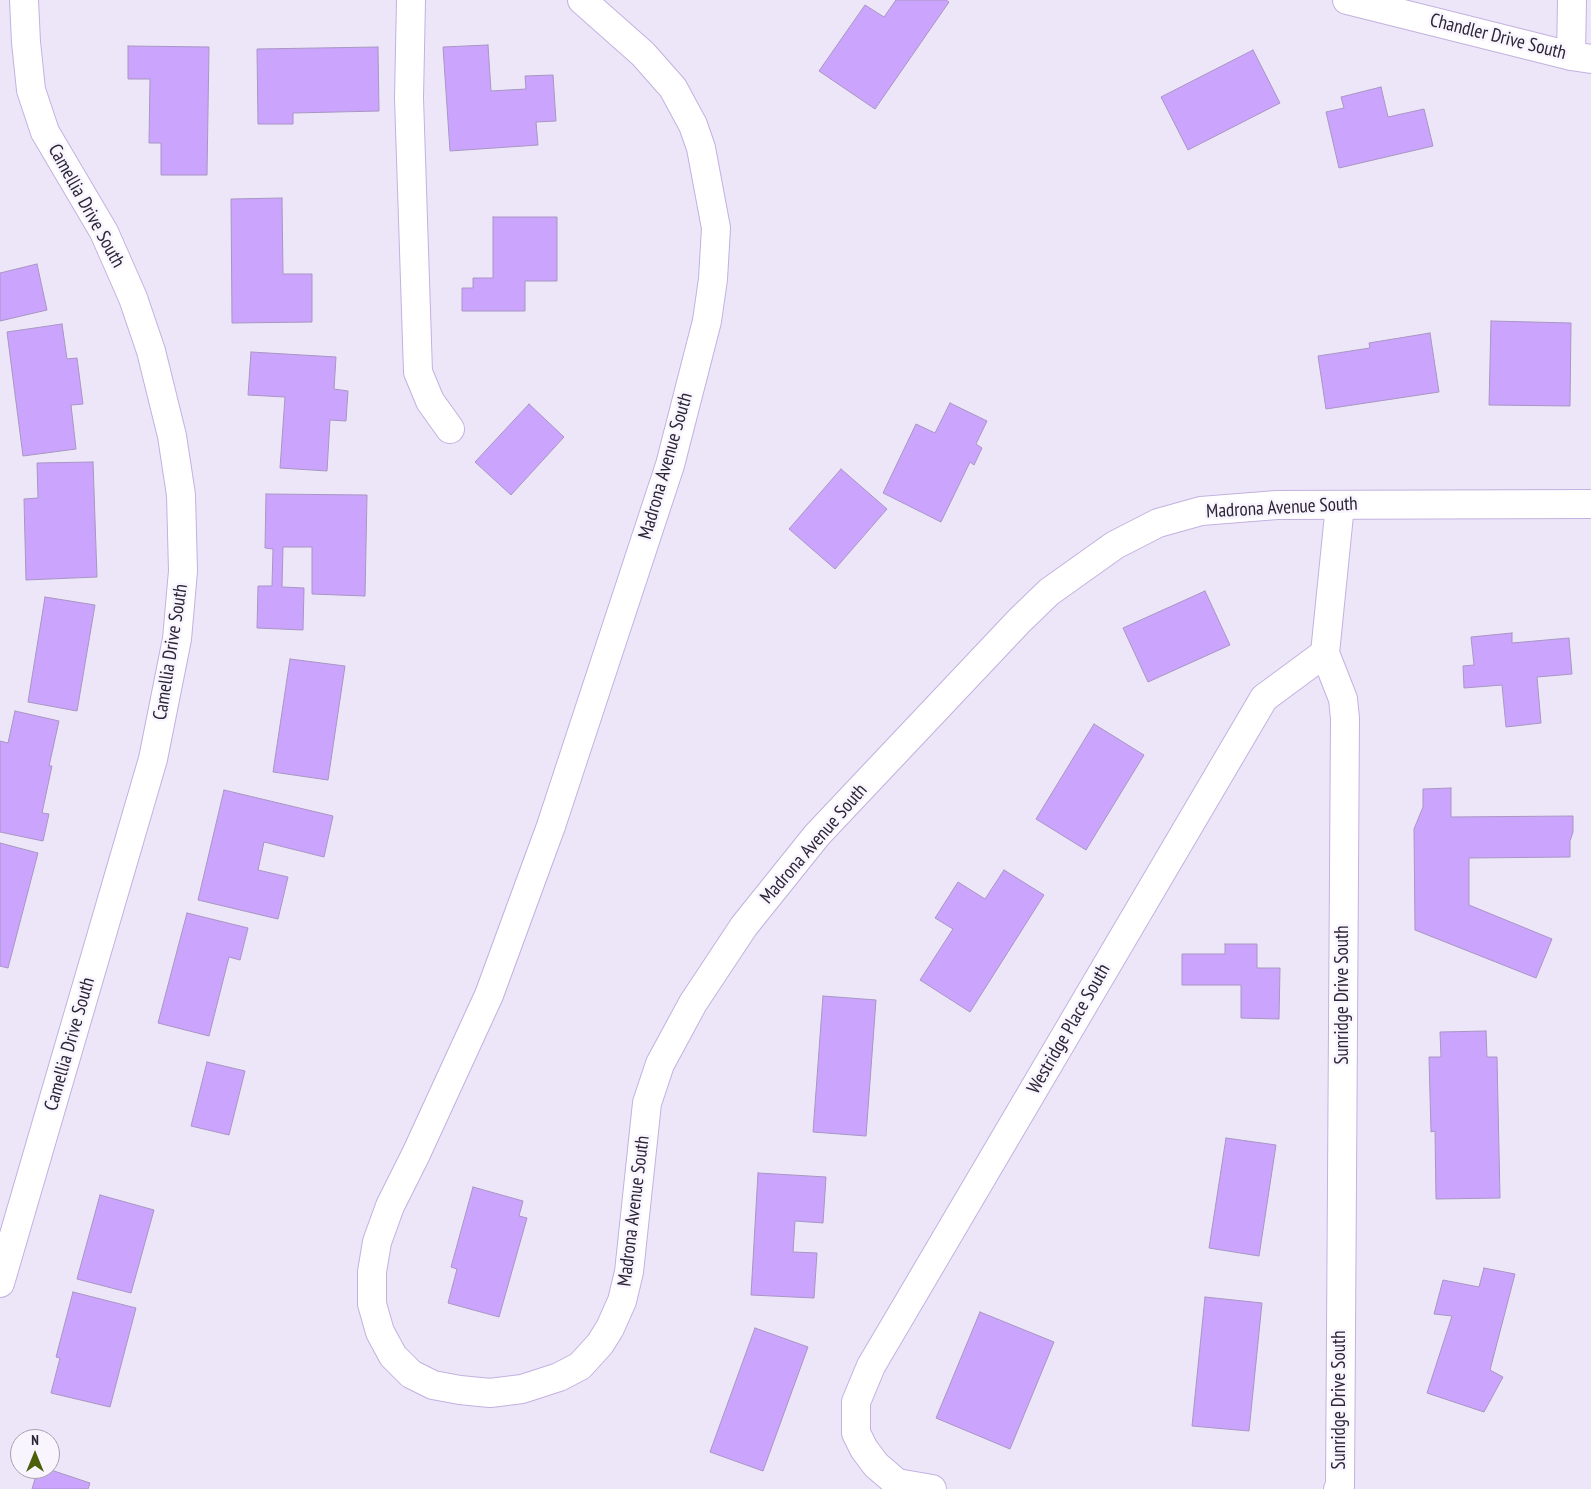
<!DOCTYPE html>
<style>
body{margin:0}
#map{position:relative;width:1591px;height:1489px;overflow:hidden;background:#ede6f9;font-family:"PT Sans Narrow",sans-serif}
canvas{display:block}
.north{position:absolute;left:10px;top:1429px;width:50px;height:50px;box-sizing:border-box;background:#f8f5fe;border:1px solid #a6a1ae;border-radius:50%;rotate:0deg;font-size:14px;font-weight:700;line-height:20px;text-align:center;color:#2b2435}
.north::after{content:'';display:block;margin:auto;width:18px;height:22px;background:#4b6008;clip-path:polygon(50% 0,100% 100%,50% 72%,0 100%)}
</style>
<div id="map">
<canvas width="1591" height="1489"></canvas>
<div class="north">N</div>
</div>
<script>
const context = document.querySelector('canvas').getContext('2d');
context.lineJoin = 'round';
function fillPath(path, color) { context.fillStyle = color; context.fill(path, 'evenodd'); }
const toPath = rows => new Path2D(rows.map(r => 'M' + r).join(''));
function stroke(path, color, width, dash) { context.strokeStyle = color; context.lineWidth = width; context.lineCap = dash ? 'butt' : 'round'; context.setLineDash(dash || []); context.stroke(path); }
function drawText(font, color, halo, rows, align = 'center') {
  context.font = font + ' "PT Sans Narrow",sans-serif'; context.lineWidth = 5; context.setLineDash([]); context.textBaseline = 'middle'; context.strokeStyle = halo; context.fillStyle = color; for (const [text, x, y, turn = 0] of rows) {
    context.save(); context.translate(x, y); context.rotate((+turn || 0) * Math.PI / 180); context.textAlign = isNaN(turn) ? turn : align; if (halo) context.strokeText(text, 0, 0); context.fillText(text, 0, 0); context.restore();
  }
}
const building = toPath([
 [896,0,946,0,949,2,875,109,819,71,865,5,884,17,896,0],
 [488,45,491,91,526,89,525,76,553,75,556,121,536,122,538,145,450,151,443,47,488,45],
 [128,46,209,47,207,175,161,175,161,143,149,143,150,79,128,79,128,46],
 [378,47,379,111,293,113,293,124,258,124,257,49,378,47],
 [1253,50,1280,103,1188,150,1161,97,1253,50],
 [1381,87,1388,117,1424,109,1433,146,1339,168,1326,112,1344,108,1341,97,1381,87],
 [282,198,283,274,312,274,312,322,232,323,231,199,282,198],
 [493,217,557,217,557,281,525,281,525,311,462,311,462,288,473,288,473,278,493,278,493,217],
 [37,264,47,310,0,321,0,273,37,264],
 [1491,321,1571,323,1570,406,1489,405,1491,321],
 [62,324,67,359,77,358,83,404,71,405,76,449,23,456,7,332,62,324],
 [1430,333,1439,392,1326,409,1318,356,1370,348,1369,343,1430,333],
 [251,352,336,357,334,389,348,391,346,421,330,420,327,471,280,468,285,397,248,395,251,352],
 [950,403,987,421,976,444,982,448,974,465,970,462,941,522,883,493,916,424,935,433,950,403],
 [529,404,564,437,511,495,475,462,529,404],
 [93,462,97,577,26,580,24,499,38,498,37,463,93,462],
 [841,469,887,509,835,569,789,529,841,469],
 [266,494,367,495,365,596,312,594,312,547,283,547,282,587,304,588,303,630,257,628,258,586,272,586,273,549,265,548,266,494],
 [1205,591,1230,645,1148,682,1123,628,1205,591],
 [45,597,95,605,77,711,28,702,45,597],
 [1512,633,1512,643,1569,638,1572,674,1537,677,1541,723,1506,727,1502,685,1464,688,1463,666,1474,665,1471,637,1512,633],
 [290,659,345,666,328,780,273,772,290,659],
 [15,711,59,721,49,766,52,766,42,813,49,814,43,841,0,832,0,741,8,743,15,711],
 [1094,724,1144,755,1086,850,1036,819,1094,724],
 [1451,788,1451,817,1573,816,1573,832,1570,841,1570,857,1469,858,1469,905,1552,939,1536,978,1415,930,1414,829,1423,807,1423,789,1451,788],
 [224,790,333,816,324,857,264,842,258,870,288,877,278,919,198,900,224,790],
 [0,843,38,853,8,968,0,966,0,843],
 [1004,870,1044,895,970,1012,920,980,953,929,935,918,958,882,985,899,1004,870],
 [187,913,248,928,240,960,229,957,209,1036,158,1023,187,913],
 [1225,944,1257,944,1257,968,1280,968,1279,1019,1241,1018,1241,985,1182,985,1182,954,1225,954,1225,944],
 [823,996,876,1000,866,1136,813,1132,823,996],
 [1486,1031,1487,1057,1497,1057,1500,1198,1436,1199,1435,1131,1431,1132,1429,1057,1441,1057,1440,1032,1486,1031],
 [207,1062,245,1071,229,1135,191,1126,207,1062],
 [1226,1138,1276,1145,1259,1256,1209,1248,1226,1138],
 [758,1173,826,1177,823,1223,795,1221,793,1252,817,1253,814,1298,751,1295,758,1173],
 [473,1187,523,1201,519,1216,527,1218,499,1317,448,1303,457,1269,451,1267,473,1187],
 [100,1195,154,1210,131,1293,77,1279,100,1195],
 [1484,1268,1515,1274,1490,1370,1503,1377,1484,1412,1427,1393,1452,1316,1434,1314,1443,1280,1479,1287,1484,1268],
 [73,1292,136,1308,110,1407,51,1393,60,1358,56,1357,73,1292],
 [1205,1297,1262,1303,1249,1431,1192,1426,1205,1297],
 [980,1312,1054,1342,1010,1449,936,1418,980,1312],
 [755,1328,808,1347,763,1471,710,1452,755,1328],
 [38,1469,48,1469,90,1483,88,1489,32,1489,38,1469]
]);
fillPath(building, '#cba4fe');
stroke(building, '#a896c2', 1);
const minor = toPath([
 [411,0,409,98,418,372,430,401,450,429],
 [1347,0,1571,56,1591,59],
 [1571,56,1572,0],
 [0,1283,153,759,177,639,183,571,181,495,172,436,151,351,133,298,104,232,45,132,31,90,26,42,24,0],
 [932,1489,897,1483,876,1465,864,1449,856,1433,856,1402,871,1366,1264,698,1325,653],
 [1338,1489,1340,1486,1345,718,1343,699,1325,653,1340,505]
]);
const major = toPath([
 [582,0,643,54,673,88,693,125,701,148,716,228,713,279,707,321,670,465,551,826,489,995,416,1154,390,1206,377,1242,372,1272,372,1304,380,1332,393,1356,411,1374,433,1385,460,1390,490,1393,522,1389,559,1377,580,1366,600,1344,610,1328,622,1301,629,1272,647,1103,660,1064,693,1003,744,926,817,835,1019,621,1049,592,1115,545,1158,523,1201,511,1277,505,1591,504]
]);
stroke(minor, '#c3b1df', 30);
stroke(major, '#c3b1df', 30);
stroke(minor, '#fff', 28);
stroke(major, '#fff', 28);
drawText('19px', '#2b2435', '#f8f5fe', [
 ["Chandler Drive South",1498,37,14],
 ["Camellia Drive South",86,206,61],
 ["Madrona Avenue South",666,466,-74],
 ["Madrona Avenue South",1282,508,-3],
 ["Camellia Drive South",171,652,-81],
 ["Madrona Avenue South",814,844,-49],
 ["Sunridge Drive South",1343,995,-90],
 ["Westridge Place South",1069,1029,-60],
 ["Camellia Drive South",70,1044,-74],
 ["Madrona Avenue South",634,1211,-83],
 ["Sunridge Drive South",1340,1400,-90]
]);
</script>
